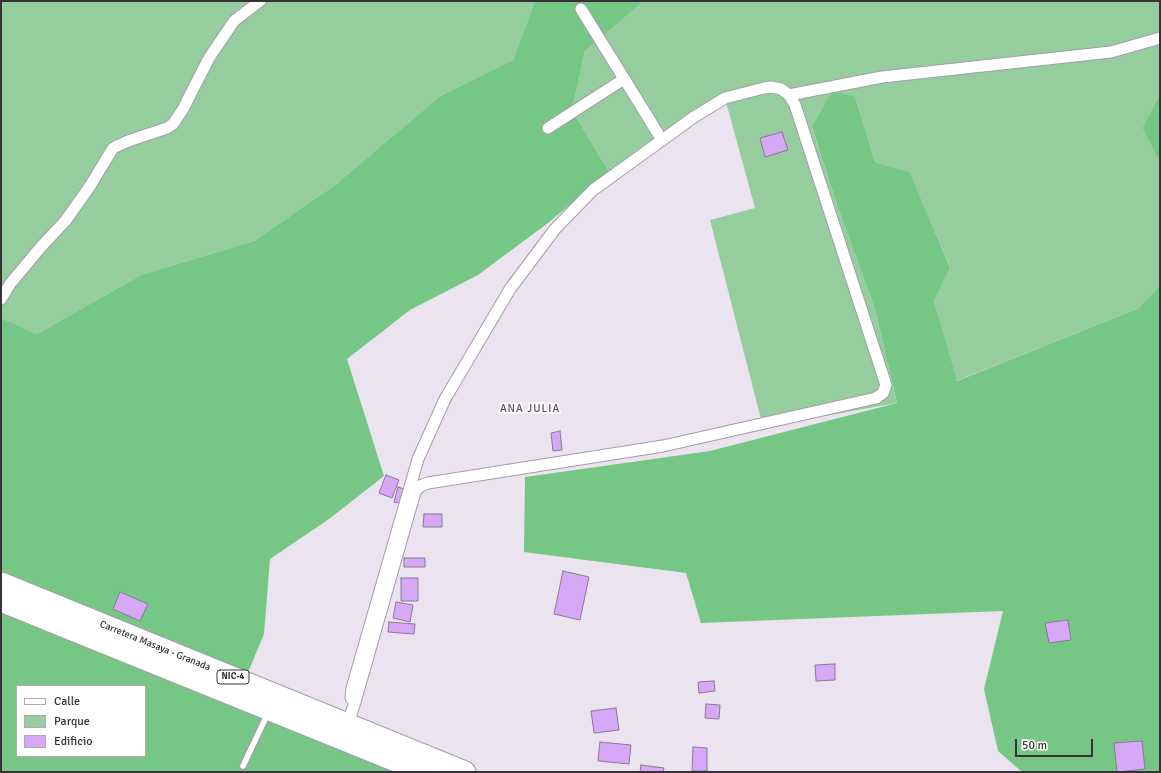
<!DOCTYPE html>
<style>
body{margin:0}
#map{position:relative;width:1161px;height:773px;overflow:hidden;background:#ebe3f0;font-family:Signika,sans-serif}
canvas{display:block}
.frame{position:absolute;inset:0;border:2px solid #363338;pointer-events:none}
.legend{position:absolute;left:16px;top:685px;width:130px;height:72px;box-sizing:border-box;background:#fff;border:1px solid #afadaf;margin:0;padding:5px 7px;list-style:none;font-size:12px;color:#363338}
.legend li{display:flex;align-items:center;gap:8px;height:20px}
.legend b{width:20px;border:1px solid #afadaf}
.scale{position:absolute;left:1015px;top:739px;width:78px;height:18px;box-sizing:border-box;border:2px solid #363338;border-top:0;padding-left:5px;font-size:12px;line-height:14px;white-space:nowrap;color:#363338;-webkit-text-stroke:3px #fff;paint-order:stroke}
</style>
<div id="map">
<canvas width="1161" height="773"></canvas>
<div class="frame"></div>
<ul class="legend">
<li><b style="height:5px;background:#fff"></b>Calle</li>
<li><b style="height:11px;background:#96cd9f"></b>Parque</li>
<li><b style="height:11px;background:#d7a7f8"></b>Edificio</li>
</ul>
<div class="scale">50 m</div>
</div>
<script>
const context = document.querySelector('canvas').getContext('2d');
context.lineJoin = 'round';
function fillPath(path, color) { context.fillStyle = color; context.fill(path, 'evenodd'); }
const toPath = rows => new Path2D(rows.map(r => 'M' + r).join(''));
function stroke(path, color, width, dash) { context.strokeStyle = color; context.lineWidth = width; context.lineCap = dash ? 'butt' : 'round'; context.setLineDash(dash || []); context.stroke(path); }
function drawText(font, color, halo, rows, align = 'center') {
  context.font = font + ' Signika,sans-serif'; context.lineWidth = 4; context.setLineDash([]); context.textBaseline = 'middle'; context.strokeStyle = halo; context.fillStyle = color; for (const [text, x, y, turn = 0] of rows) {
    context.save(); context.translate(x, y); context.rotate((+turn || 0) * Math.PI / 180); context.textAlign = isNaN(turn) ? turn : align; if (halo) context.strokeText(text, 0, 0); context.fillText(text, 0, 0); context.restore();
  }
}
fillPath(toPath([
 [1,1,535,1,513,60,440,96,335,185,254,241,141,275,37,334,1,318],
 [644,1,1160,1,1160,94,1142,128,1160,163,1160,285,1139,308,956,381,934,301,950,266,910,174,875,162,855,96,812,128,837,205,875,309,897,403,763,427,710,220,755,208,726,102,609,172,572,110,585,51]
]), '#96cd9f');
fillPath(toPath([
 [535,1,644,1,585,51,572,110,609,172,548,223,478,275,410,310,347,359,384,476,329,519,270,559,264,634,244,682,1,583,1,318,37,334,141,275,254,241,335,185,440,96,513,60],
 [832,92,855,96,875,162,910,173,950,267,934,301,957,381,1139,308,1160,285,1160,772,1022,772,998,751,984,689,1003,611,701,623,686,573,524,552,525,477,710,451,897,403,875,309,837,205,812,127],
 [1160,94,1160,163,1142,128],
 [1,611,408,772,1,772],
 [17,686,145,686,145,756,17,756]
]), '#76c785');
const building = toPath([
 [782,132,788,150,765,157,760,138,782,132],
 [560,431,562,450,553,451,551,433,560,431],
 [386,475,399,480,392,498,379,493,386,475],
 [398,487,407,490,403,504,394,502,398,487],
 [424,514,442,514,442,527,423,527,424,514],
 [404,558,425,558,425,567,404,567,404,558],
 [563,571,589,577,580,620,554,614,563,571],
 [401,578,418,578,418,601,401,601,401,578],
 [120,592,148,604,140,621,113,609,120,592],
 [396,602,413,605,410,622,393,618,396,602],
 [1068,620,1071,640,1049,643,1045,623,1068,620],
 [389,622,415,624,414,634,388,632,389,622],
 [835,664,835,680,816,681,815,665,835,664],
 [714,681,715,691,699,693,698,682,714,681],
 [706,704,720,705,719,719,705,718,706,704],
 [616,708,619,730,594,733,591,711,616,708],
 [1142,741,1145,769,1117,772,1114,743,1142,741],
 [600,742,631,745,629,764,598,761,600,742],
 [693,747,707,748,707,771,692,771,693,747],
 [641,765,664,768,663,772,640,772,641,765]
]);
fillPath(building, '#d7a7f8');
stroke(building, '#847d89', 1);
const lane = toPath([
 [243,766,268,713]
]);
const street = toPath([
 [581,9,662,140],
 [789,95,882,77,1111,52,1160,38],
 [548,128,624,79],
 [1,299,10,284,40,248,66,220,90,186,113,148,128,141,167,128,173,124,183,109,209,58,234,21,260,1],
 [348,723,355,702,415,492,420,486,428,483,663,446,876,398,883,393,886,385,795,105,789,95,781,89,771,87,764,88,725,98,694,117,593,190,555,229,510,289,445,399,418,459,352,688,351,698,355,702]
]);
const highway = toPath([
 [1,583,465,772],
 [1,601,423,772]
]);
stroke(lane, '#a49da9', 8);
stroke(street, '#a49da9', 13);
stroke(highway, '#a49da9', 23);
stroke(lane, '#fff', 5.5);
stroke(street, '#fff', 11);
stroke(highway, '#fff', 21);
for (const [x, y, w] of [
 [233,677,32]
]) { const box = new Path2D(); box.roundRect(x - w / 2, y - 7, w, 14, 3); context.fillStyle = '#fff'; context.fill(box); stroke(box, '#363338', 1); }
drawText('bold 9px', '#363338', null, [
 ["NIC-4",233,677]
]);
drawText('10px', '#363338', '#fff', [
 ["Carretera Masaya - Granada",155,646,22]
]);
context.letterSpacing = '1px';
drawText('11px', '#554f5a', '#fff', [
 ["ANA JULIA",530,409]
]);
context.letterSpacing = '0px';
</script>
